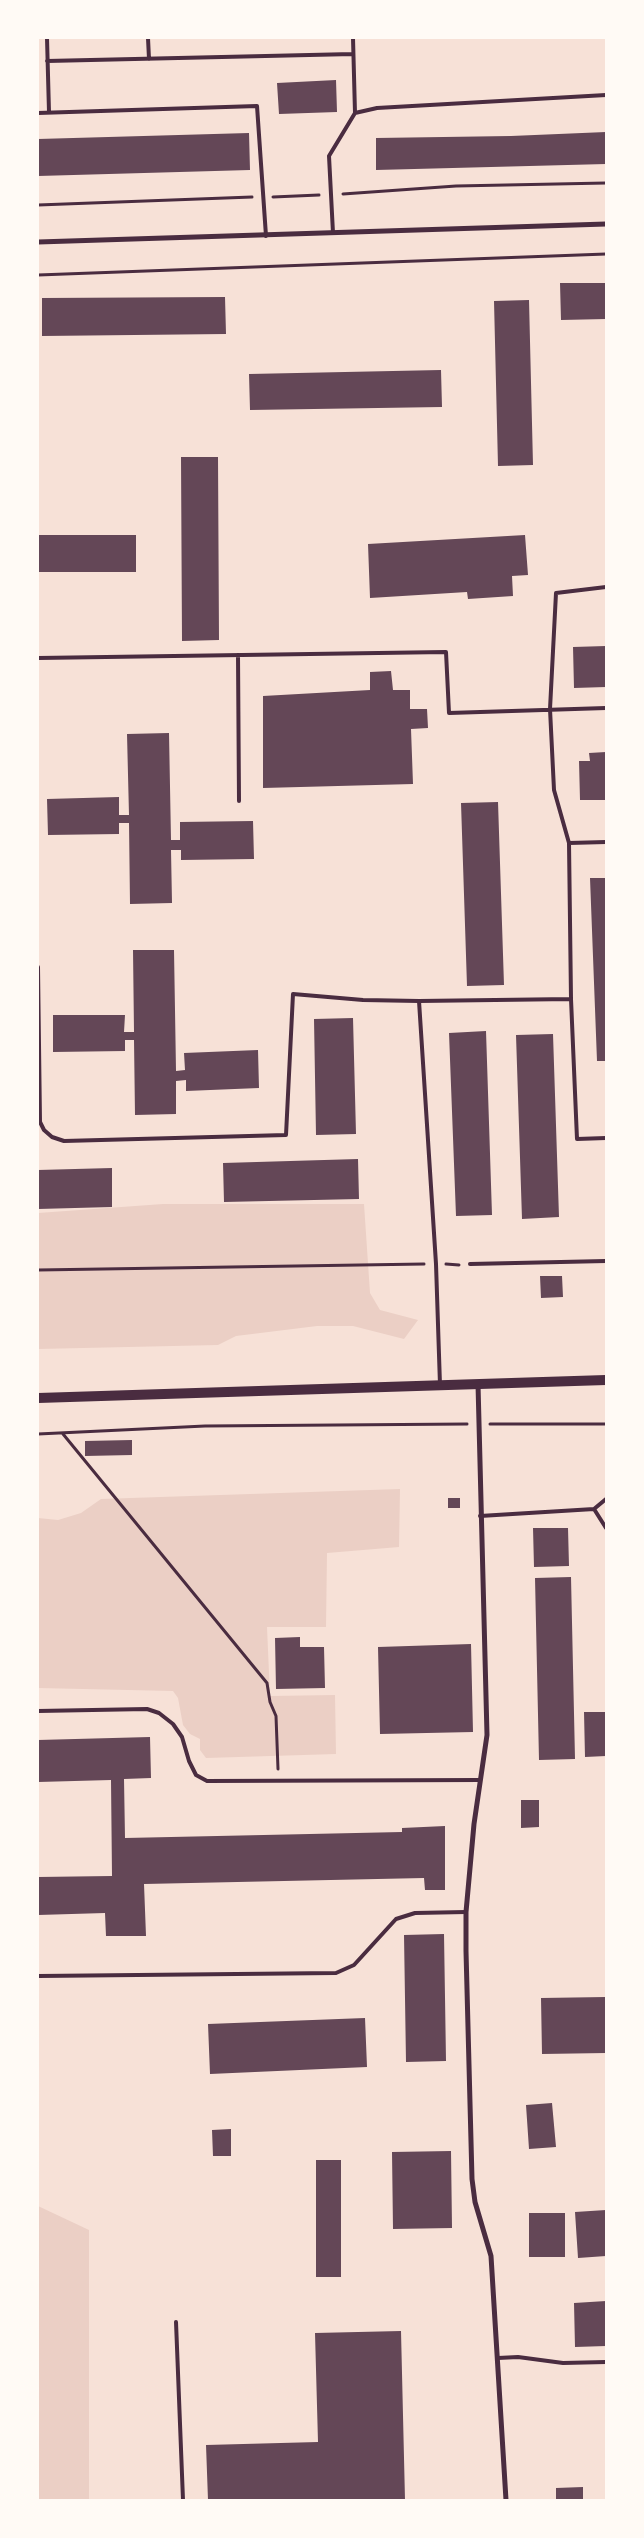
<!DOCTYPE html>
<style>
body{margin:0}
#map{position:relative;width:644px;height:2538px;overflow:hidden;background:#f7e1d7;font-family:Montserrat,sans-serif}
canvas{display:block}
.frame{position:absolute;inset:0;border:39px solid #fffaf5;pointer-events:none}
</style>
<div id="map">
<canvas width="644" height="2538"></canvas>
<div class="frame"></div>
</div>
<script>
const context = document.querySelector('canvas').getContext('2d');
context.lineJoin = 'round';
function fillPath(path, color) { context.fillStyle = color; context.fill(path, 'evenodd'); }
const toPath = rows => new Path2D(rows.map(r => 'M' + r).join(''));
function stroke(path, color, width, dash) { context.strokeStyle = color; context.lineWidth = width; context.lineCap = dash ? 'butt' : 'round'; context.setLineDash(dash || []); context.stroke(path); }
fillPath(toPath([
 [163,1204,364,1204,370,1293,380,1310,418,1320,404,1339,353,1326,317,1326,236,1336,218,1345,38,1349,38,1213],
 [400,1489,399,1547,327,1553,326,1627,267,1627,270,1696,335,1695,336,1754,206,1758,200,1750,200,1739,190,1734,183,1725,178,1698,173,1691,38,1688,38,1518,58,1520,81,1513,101,1499],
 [38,2206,89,2230,89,2500,38,2500]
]), '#ebcfc5');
fillPath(toPath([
 [336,80,337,112,279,114,277,83],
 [606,132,606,164,376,170,376,138,511,136],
 [249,133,250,170,38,176,38,139],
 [560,283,606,283,606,319,561,320],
 [225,297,226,334,42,336,42,298],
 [529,300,533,465,498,466,494,301],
 [441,370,442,407,250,410,249,374],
 [181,457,218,457,219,640,182,641],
 [38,535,136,535,136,572,38,572],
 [525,535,528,575,512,576,513,596,468,599,467,592,370,598,368,544],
 [606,646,606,687,574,688,573,647],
 [391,671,393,690,410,690,410,709,427,709,428,728,411,729,413,784,263,788,263,696,370,690,370,672],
 [169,733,171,840,180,840,180,822,253,821,254,859,181,860,181,850,171,850,172,903,130,904,129,823,119,823,119,834,48,835,47,799,119,797,119,815,129,815,127,734],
 [606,752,606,800,580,800,579,761,590,761,589,753],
 [498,802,504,985,467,986,461,803],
 [590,878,606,878,606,1061,597,1061],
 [133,950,174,950,176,1071,185,1070,184,1053,258,1050,259,1088,186,1091,186,1080,176,1081,176,1114,135,1115,134,1040,125,1040,125,1051,53,1052,53,1015,125,1015,124,1032,134,1032],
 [353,1018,356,1134,316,1135,314,1019],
 [486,1031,492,1215,456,1216,449,1033],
 [553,1034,559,1217,522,1219,516,1035],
 [358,1159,359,1199,224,1202,223,1163],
 [112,1168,112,1207,38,1209,38,1170],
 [540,1276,562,1276,563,1297,541,1298],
 [132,1440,132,1455,85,1456,85,1441],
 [448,1498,460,1498,460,1508,448,1508],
 [533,1528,568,1528,569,1566,534,1567],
 [571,1577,575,1759,539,1760,535,1578],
 [300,1637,300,1647,324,1647,325,1688,276,1689,275,1638],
 [471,1644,473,1732,380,1734,378,1647],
 [584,1712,606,1712,606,1756,585,1757],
 [150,1737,151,1778,124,1779,125,1838,402,1832,402,1828,445,1826,445,1890,425,1890,424,1878,144,1884,146,1936,106,1936,105,1913,38,1915,38,1877,112,1876,111,1780,38,1782,38,1740],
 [521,1800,539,1800,539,1827,521,1828],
 [444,1934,446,2061,406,2062,404,1935],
 [606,1997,606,2053,542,2054,541,1998],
 [365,2018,367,2067,210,2074,208,2024],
 [552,2103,556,2147,529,2149,526,2105],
 [231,2129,231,2156,213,2156,212,2130],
 [451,2151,452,2228,393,2229,392,2152],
 [316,2160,341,2160,341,2277,316,2277],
 [606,2210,606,2256,578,2258,575,2212],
 [529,2213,565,2213,565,2257,529,2257],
 [606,2301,606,2346,575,2347,574,2303],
 [401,2331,405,2500,208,2500,206,2445,318,2442,315,2333],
 [583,2487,583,2500,556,2500,556,2488]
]), '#644757');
stroke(toPath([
 [343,194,456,186,606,183],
 [273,197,319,195],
 [38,205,252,197],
 [38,275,606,254],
 [446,1264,459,1265],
 [38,1270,424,1264],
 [490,1424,606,1424],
 [38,1434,205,1426,467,1424],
 [63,1434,267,1683,270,1702,276,1716,278,1769]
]), '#4a2c40', 3);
stroke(toPath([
 [47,38,49,112],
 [148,38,149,59],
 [47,61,353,54],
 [38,113,257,106,266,236],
 [355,113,377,108,606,95],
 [333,233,329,156,355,113,353,38],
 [606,587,556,593,550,709,554,790,569,843,606,842],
 [238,655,239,801],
 [38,658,446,652,449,713,606,708],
 [569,843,571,999,577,1139,606,1138],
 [38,967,40,1122,44,1130,52,1137,64,1141,286,1135,293,994,363,1000,419,1001],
 [470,1264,606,1261],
 [440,1385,436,1264,419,1001,571,999],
 [594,1509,606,1499],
 [480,1516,594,1509,606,1528],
 [38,1711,147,1709,159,1713,173,1724,182,1737,189,1761,196,1775,207,1781,480,1780],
 [38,1976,336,1973,354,1965,396,1919,415,1913,466,1912],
 [176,2322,183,2500],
 [498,2358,518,2357,563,2363,606,2362]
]), '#4a2c40', 4);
stroke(toPath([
 [38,242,606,224],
 [478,1384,487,1735,474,1824,466,1912,466,1951,472,2179,475,2202,491,2256,506,2500]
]), '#4a2c40', 5);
stroke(toPath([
 [38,1398,606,1380]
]), '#4a2c40', 10);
</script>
